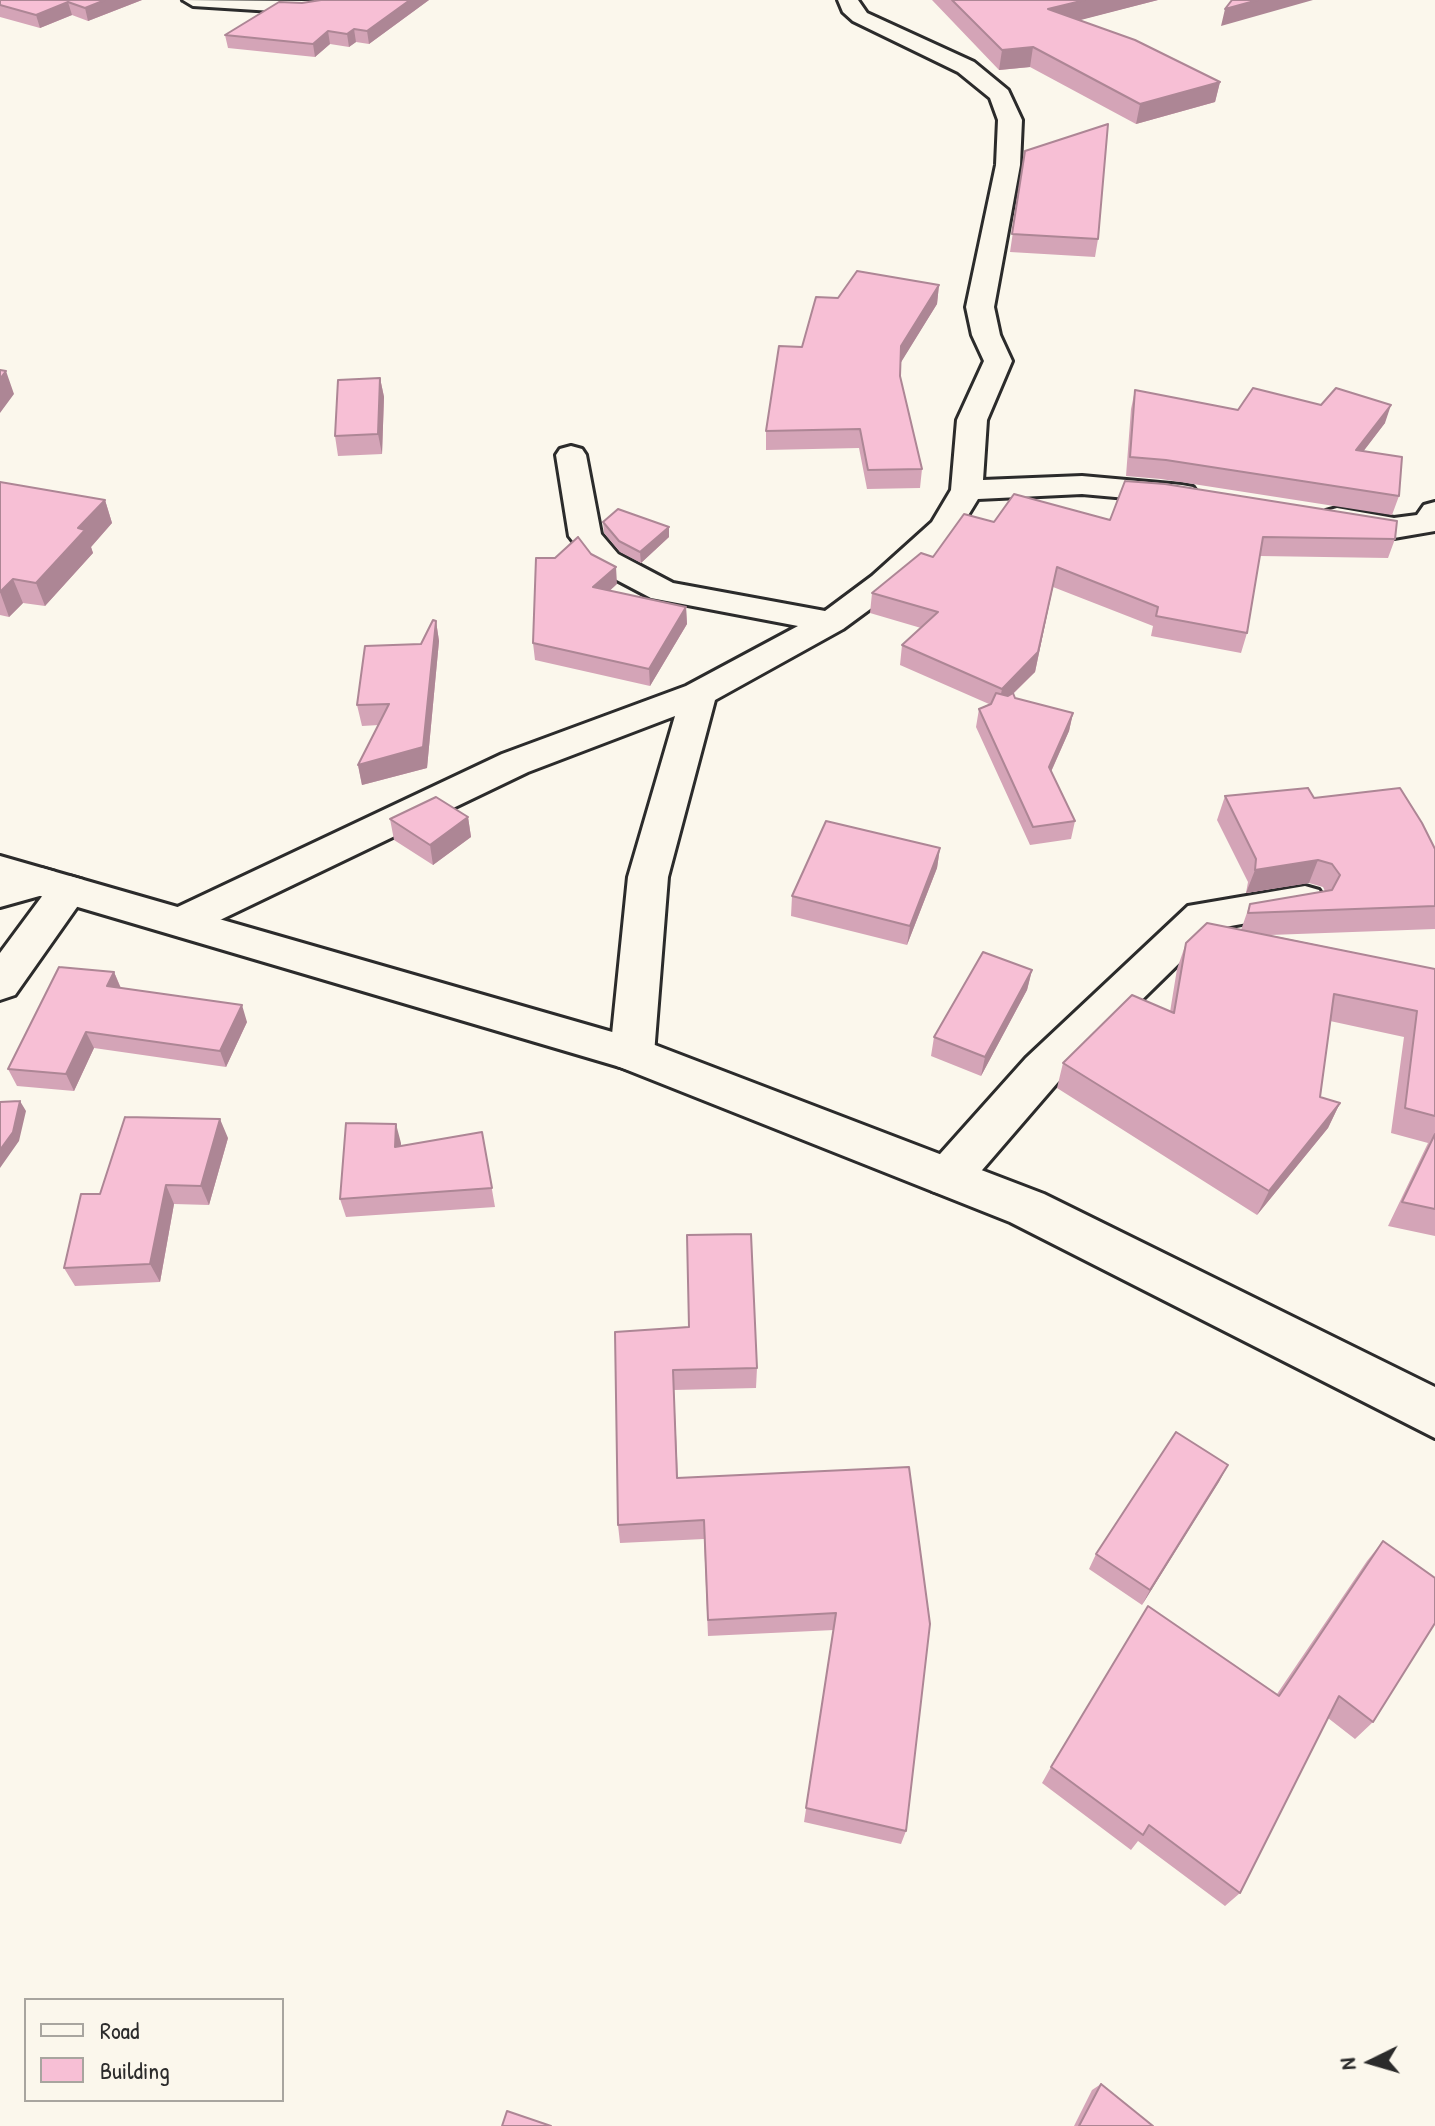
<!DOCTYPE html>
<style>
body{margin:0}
#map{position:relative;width:1435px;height:2126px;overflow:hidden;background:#fbf7ec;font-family:"Patrick Hand",sans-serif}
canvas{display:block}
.legend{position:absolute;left:24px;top:1998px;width:260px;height:104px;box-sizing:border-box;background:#fbf7ec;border:2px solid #a8a59f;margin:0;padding:10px 14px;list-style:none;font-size:24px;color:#2b2b2b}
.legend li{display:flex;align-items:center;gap:16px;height:40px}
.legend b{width:40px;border:2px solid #a8a59f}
.north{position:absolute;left:1331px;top:2022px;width:80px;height:80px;-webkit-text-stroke:6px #fbf7ec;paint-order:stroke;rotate:265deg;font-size:22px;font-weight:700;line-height:32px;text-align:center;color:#2b2b2b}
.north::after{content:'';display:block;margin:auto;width:28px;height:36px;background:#2b2b2b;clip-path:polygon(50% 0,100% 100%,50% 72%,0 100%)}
</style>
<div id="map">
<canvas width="1435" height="2126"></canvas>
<ul class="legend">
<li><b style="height:10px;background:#fbf7ec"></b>Road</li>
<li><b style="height:22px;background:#f7bfd5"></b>Building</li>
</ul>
<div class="north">N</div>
</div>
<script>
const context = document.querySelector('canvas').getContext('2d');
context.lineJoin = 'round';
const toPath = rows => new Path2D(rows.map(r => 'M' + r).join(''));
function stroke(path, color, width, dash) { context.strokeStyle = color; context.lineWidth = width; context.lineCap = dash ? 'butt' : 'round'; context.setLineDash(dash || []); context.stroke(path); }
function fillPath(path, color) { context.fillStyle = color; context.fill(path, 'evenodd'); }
const street = toPath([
 [183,0,304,1,357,0,347,6,304,13,193,6,183,0],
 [838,0,858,0,867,13,974,62,1008,90,1022,120,1020,165,994,307,1000,335,1012,361,987,420,983,480,1082,476,1182,485,1193,487,1198,494,1193,501,1182,503,1082,494,978,499,956,535,896,590,843,629,715,700,668,877,654,1054,647,1066,632,1071,617,1066,610,1054,628,877,675,716,528,772,195,932,181,937,167,932,161,922,167,912,502,754,686,686,798,626,651,598,594,568,569,536,556,455,560,449,571,446,582,449,586,455,601,534,618,554,673,583,825,611,872,576,932,522,951,490,957,420,984,361,972,335,966,307,996,165,998,120,990,98,958,72,853,21,843,12,838,0],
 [1435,502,1435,531,1394,538,1326,525,1321,518,1326,511,1337,508,1394,518,1417,515,1424,505,1435,502],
 [41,868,55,872,59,879,69,876,83,880,89,890,15,995,0,1000,0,953,43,895,0,907,0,879,41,868],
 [1305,886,1319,890,1325,900,1319,910,1214,929,1058,1082,964,1191,948,1196,932,1191,925,1177,932,1163,1026,1058,1188,906,1305,886]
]);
const primary = toPath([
 [0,856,647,1042,1044,1194,1435,1387,1435,1438,1010,1222,620,1067,0,884,0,856]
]);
stroke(street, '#2b2b2b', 6);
stroke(primary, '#2b2b2b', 6);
fillPath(street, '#fbf7ec');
fillPath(primary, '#fbf7ec');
fillPath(toPath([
 [0,0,142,0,88,21,72,15,40,28,0,17],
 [321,0,429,0,369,44,356,42,349,47,330,44,315,57,228,48,225,35,302,3],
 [932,0,1158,0,1079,20,1220,82,1215,102,1136,124,1030,67,999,70],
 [1025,151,1098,239,1095,257,1010,252],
 [939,285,937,304,900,363,900,376,922,469,920,488,867,489,859,448,766,450,766,431,838,298],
 [380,378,384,397,382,454,338,456,335,436],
 [1135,390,1238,410,1385,423,1363,451,1399,496,1392,515,1161,479,1126,476,1131,409],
 [0,482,105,500,112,523,91,547,93,553,45,606,23,603,9,617,0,615],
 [1110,520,1395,539,1388,558,1260,556,1247,633,1241,653,1151,636,1153,626,1053,587,1035,672,1013,694,1015,698,1073,713,1069,731,1051,772,1075,821,1071,839,1030,845,976,727,979,709,989,704,900,665,902,645,921,628,870,613,872,593,994,522],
 [603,522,669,537,641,563,620,552,604,533],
 [617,584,609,591,686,607,687,624,650,686,535,660,533,643],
 [436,621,439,641,427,768,362,785,358,765,379,725,362,726,357,705,421,644],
 [1225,796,1314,798,1435,849,1435,929,1270,935,1435,969,1435,1236,1388,1226,1428,1143,1391,1133,1404,1037,1330,1021,1320,1097,1340,1103,1328,1128,1257,1215,1057,1088,1063,1063,1170,1012,1177,969,1186,943,1241,930,1250,904,1325,891,1323,887,1309,883,1246,893,1248,882,1217,820],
 [468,817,471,837,433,865,394,840,390,819],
 [940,848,937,868,907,945,791,916,792,896],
 [1032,970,1027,990,981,1076,931,1056,934,1037],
 [114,972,121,988,247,1022,226,1067,94,1048,74,1091,17,1086,8,1069],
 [482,1132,495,1207,346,1217,340,1199,401,1143,401,1146],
 [228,1138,209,1205,174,1204,160,1282,75,1286,64,1268,100,1194],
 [689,1327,757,1368,756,1388,674,1390,678,1478,909,1467,906,1831,901,1844,804,1822,834,1630,708,1636,704,1539,620,1543,618,1525],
 [1228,1465,1142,1605,1089,1569,1096,1554],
 [1383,1541,1373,1722,1355,1739,1328,1718,1240,1893,1225,1906,1138,1841,1131,1850,1042,1783,1051,1767,1277,1694,1367,1561],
 [1101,2084,1153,2126,1074,2126,1092,2090]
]), '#d4a4b7');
fillPath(toPath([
 [105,0,142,0,88,21,85,8],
 [410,0,429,0,369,44,367,31],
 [1085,0,1158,0,1046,29,1048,9],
 [1258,0,1313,0,1221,26,1225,9],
 [68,2,72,15,40,28,36,15],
 [354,29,356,42,349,47,347,34],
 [328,31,330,44,315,57,313,44],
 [1033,47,1030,67,999,70,1002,50],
 [1220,82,1215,102,1136,124,1140,104],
 [939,285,937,304,900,364,901,346],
 [6,371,14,394,0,413,0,379],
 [380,378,384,397,382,454,378,434],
 [1391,405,1385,423,1350,469,1356,450],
 [105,500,112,523,91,547,93,553,45,606,36,583,78,528],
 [669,527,669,537,641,563,640,552],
 [616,567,617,584,594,605,593,587],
 [1057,567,1035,672,998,708,1002,689],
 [13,579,23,603,9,617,0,592],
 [686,607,687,624,650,686,649,669],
 [436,621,439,641,427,768,362,785,358,765],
 [1073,713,1069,731,1045,785,1049,767],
 [468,817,471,837,433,865,430,845],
 [940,848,937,868,907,945,910,926],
 [1318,860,1309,883,1246,893,1255,870],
 [1032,970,1027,990,981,1076,985,1057],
 [114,972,121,989,107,986],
 [242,1005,247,1022,226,1067,220,1051],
 [86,1032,94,1048,74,1091,66,1074],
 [20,1101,26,1111,19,1141,0,1168,0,1150],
 [1340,1103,1328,1128,1257,1215,1269,1191],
 [220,1119,228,1138,209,1205,201,1186],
 [396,1124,401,1143,400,1166,395,1147],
 [166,1185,174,1204,160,1282,150,1264],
 [1228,1465,1219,1482,1142,1605,1150,1590]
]), '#ad8695');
const building = toPath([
 [0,0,105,0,85,8,68,2,36,15,0,5,0,0],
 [321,0,410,0,367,31,354,29,347,34,328,31,313,44,225,35,279,2,302,3,321,0],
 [952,0,1085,0,1048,9,1135,40,1220,82,1140,104,1033,47,1002,50,952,0],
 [1232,0,1258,0,1225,9,1232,0],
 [1108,124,1098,239,1012,234,1025,151,1108,124],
 [857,271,939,285,901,346,900,376,922,469,868,470,860,429,766,431,779,346,802,347,816,297,838,298,857,271],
 [0,370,6,371,0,379,0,370],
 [380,378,378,434,335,436,338,380,380,378],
 [1253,388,1321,405,1336,388,1391,405,1356,450,1402,457,1399,496,1166,460,1130,457,1135,390,1238,410,1253,388],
 [1125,481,1165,484,1397,521,1395,539,1263,537,1247,633,1156,616,1158,607,1057,567,1038,652,1002,689,902,645,938,612,872,593,921,553,933,557,964,514,994,522,1014,494,1110,520,1125,481],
 [0,482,105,500,78,528,85,530,36,583,13,579,0,592,0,482],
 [618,509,669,527,640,552,619,541,603,522,618,509],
 [578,537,591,554,616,567,593,587,686,607,649,669,533,643,536,558,555,558,578,537],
 [433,620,436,621,423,747,358,765,389,704,357,705,365,646,421,644,433,620],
 [996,693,1008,696,1013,693,1015,698,1073,713,1049,767,1075,821,1033,827,979,709,991,704,996,693],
 [1308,788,1314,798,1400,788,1422,823,1435,849,1435,906,1248,913,1250,904,1332,890,1340,875,1332,864,1318,860,1255,870,1256,859,1225,796,1308,788],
 [436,797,468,817,430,845,390,819,436,797],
 [826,821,940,848,910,926,792,896,826,821],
 [1207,923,1435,969,1435,1116,1405,1108,1417,1011,1334,994,1320,1097,1340,1103,1269,1191,1063,1063,1132,995,1174,1013,1186,943,1207,923],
 [983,952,1032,970,985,1057,934,1037,983,952],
 [59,967,114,972,107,986,242,1005,220,1051,86,1032,66,1074,8,1069,59,967],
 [20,1101,13,1132,0,1150,0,1102,20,1101],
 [125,1117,220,1119,201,1186,166,1185,150,1264,64,1268,81,1194,100,1194,125,1117],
 [346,1123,396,1124,395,1147,482,1132,492,1188,340,1199,346,1123],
 [1435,1134,1435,1209,1402,1202,1435,1134],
 [751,1234,757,1368,673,1370,677,1478,909,1467,930,1624,906,1831,806,1808,836,1613,708,1620,704,1520,618,1525,615,1332,689,1327,687,1235,751,1234],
 [1176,1432,1228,1465,1150,1590,1096,1554,1176,1432],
 [1383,1541,1435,1578,1435,1623,1373,1722,1339,1696,1240,1893,1149,1825,1143,1835,1051,1767,1148,1606,1279,1696,1383,1541],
 [1101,2084,1153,2126,1079,2126,1101,2084],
 [507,2111,551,2126,502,2126,507,2111]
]);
fillPath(building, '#f7bfd5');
stroke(building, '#ad8695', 2);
</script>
